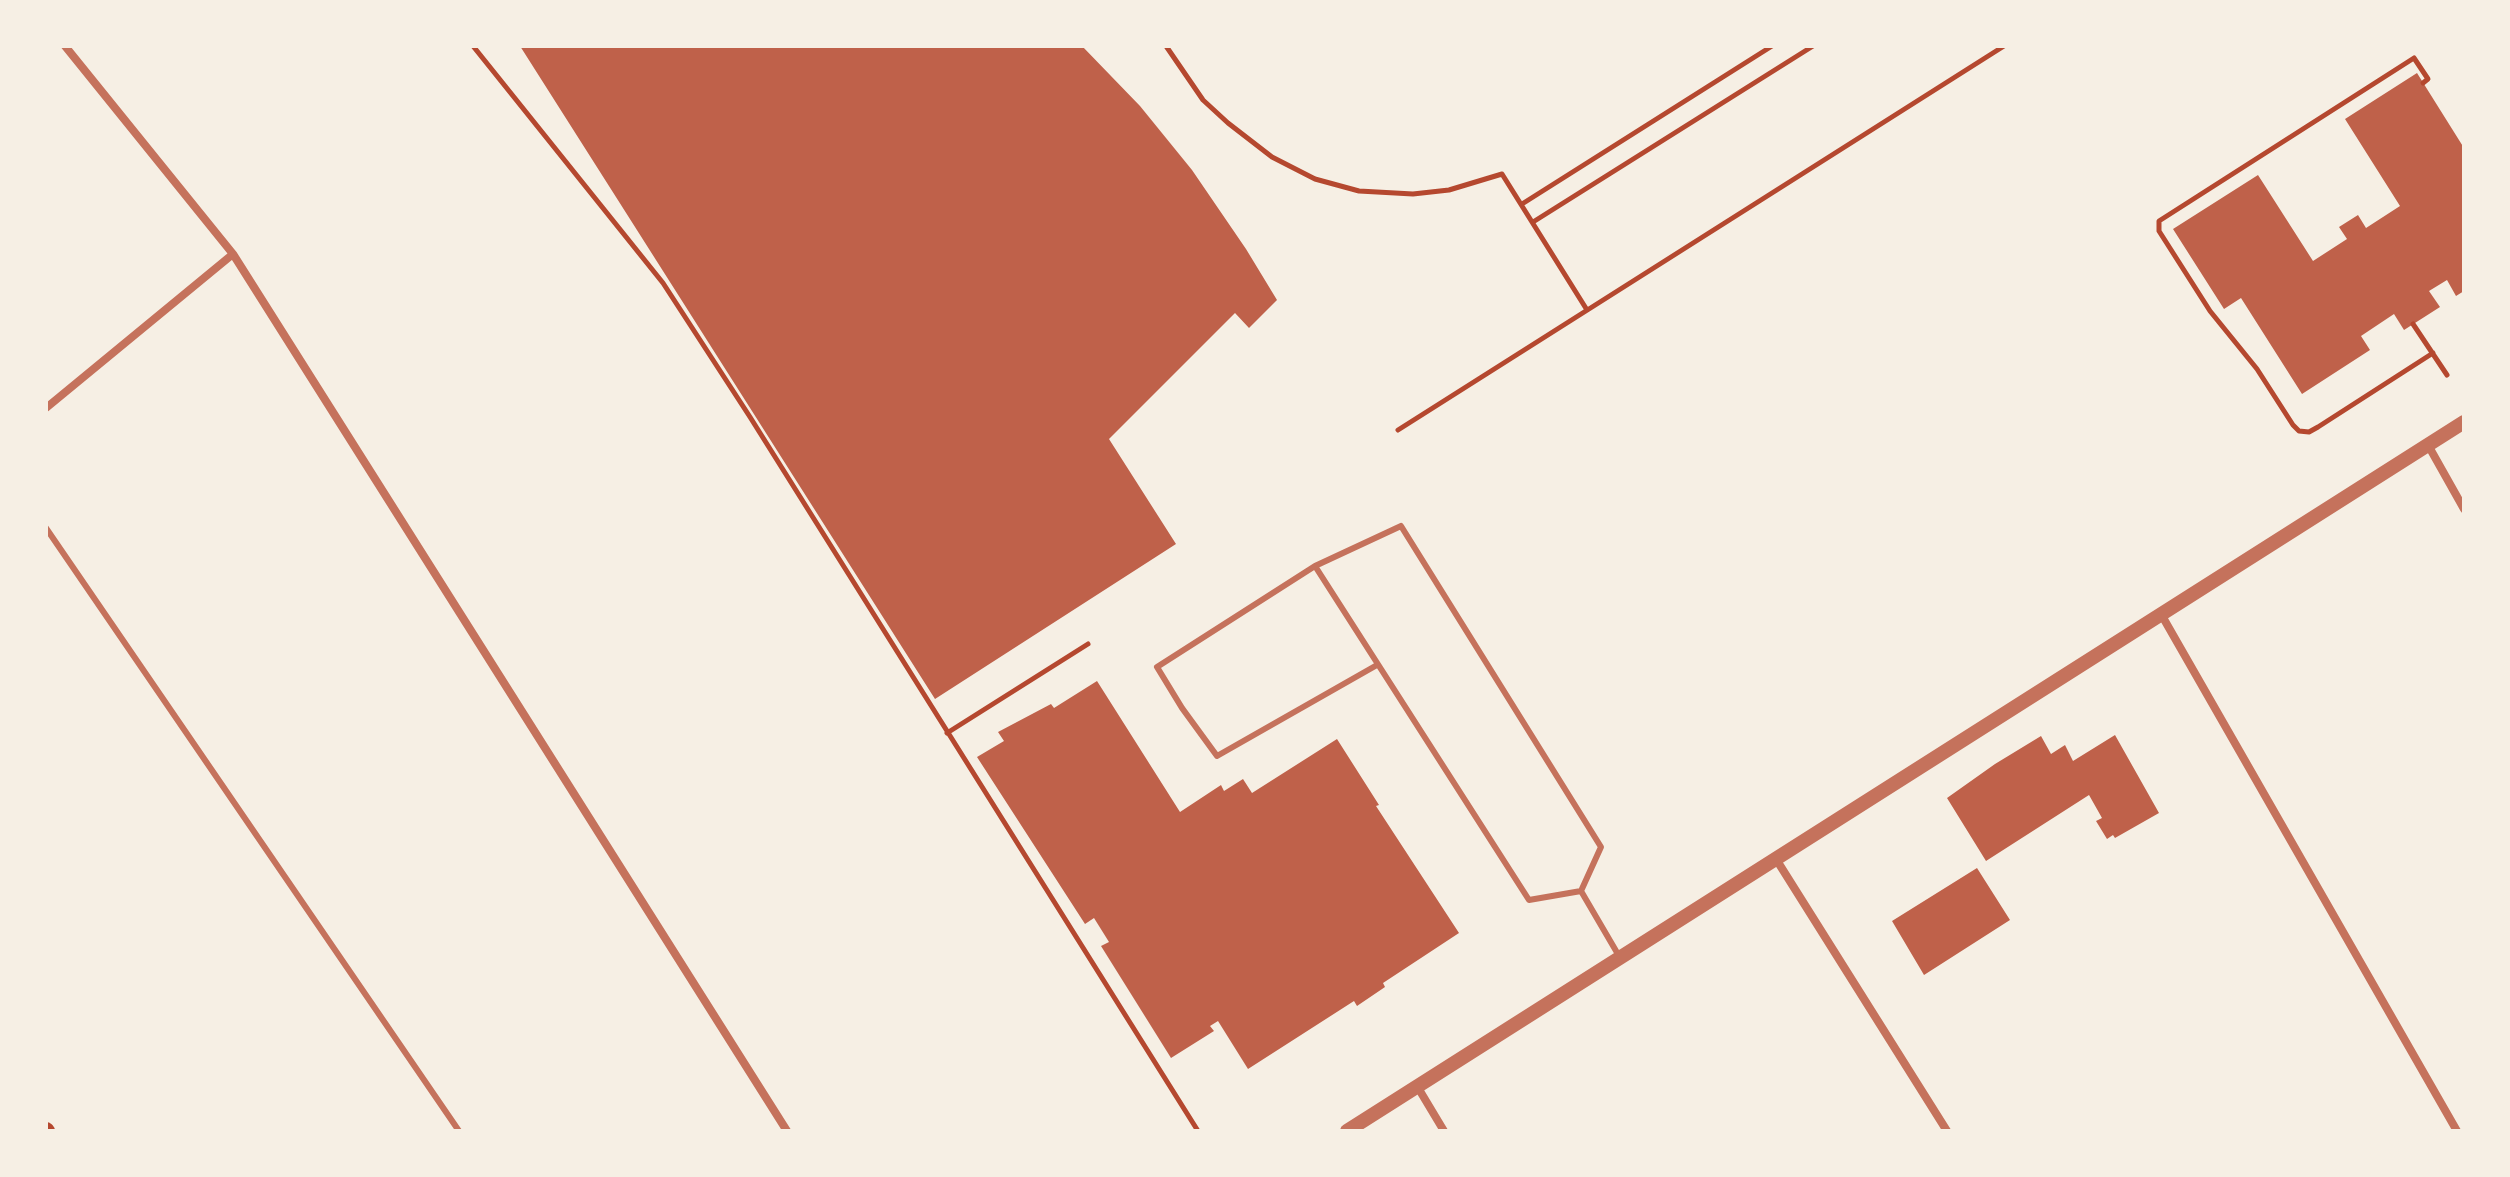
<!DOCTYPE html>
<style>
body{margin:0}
#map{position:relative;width:2510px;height:1177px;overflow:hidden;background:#f6efe4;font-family:Cabin,sans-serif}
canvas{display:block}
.frame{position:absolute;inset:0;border:48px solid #f6efe4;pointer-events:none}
</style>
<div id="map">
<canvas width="2510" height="1177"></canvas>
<div class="frame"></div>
</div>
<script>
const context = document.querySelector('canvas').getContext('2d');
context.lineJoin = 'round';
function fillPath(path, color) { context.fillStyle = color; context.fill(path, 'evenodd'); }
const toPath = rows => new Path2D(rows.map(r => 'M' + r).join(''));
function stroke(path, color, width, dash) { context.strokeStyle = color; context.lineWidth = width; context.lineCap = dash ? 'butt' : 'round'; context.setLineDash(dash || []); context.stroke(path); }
fillPath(toPath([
 [520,46,1082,46,1140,106,1192,170,1246,249,1277,300,1249,328,1235,313,1109,439,1176,544,935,699],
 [2417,73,2464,148,2464,291,2456,296,2447,280,2429,291,2440,307,2404,330,2394,314,2361,336,2370,350,2302,394,2241,298,2224,309,2173,229,2258,175,2313,261,2347,239,2339,227,2358,215,2366,228,2400,206,2345,119],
 [1097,681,1180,812,1221,785,1224,791,1243,779,1252,793,1337,739,1379,805,1376,806,1459,933,1383,983,1385,987,1357,1006,1354,1001,1248,1069,1218,1021,1210,1026,1214,1031,1171,1058,1101,946,1109,942,1094,918,1085,924,977,757,1004,741,998,732,1051,704,1054,708],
 [2115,735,2159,813,2115,838,2113,835,2107,839,2096,821,2102,818,2089,795,1986,861,1947,798,1995,764,2041,736,2051,754,2065,745,2073,761],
 [1977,868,2010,920,1924,975,1892,921]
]), '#bf614a');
stroke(toPath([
 [473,46,663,283,750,417,1198,1131],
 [1166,46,1203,100,1228,123,1272,157,1315,179,1359,191,1413,194,1449,190,1502,174,1587,310],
 [2423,83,2428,79,2414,58,2159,221,2159,231,2210,311,2257,369,2293,425,2299,431,2309,432,2318,427,2433,353],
 [1522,204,1772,46],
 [1533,222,1813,46],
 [2413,324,2447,375],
 [1398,430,2004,46],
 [947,733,1088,644]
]), '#b5482f', 5);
stroke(toPath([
 [1401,526,1601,847,1581,891,1529,900,1315,566,1401,526],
 [46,528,459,1131],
 [1315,566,1157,667,1182,708,1217,756,1377,665],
 [1581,891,1619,956]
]), '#c5725c', 6);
stroke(toPath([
 [65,46,233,254,787,1131],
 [46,408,233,254],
 [2428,445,2464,509],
 [2161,614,2457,1131],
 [1776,859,1947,1131],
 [1417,1086,1444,1131]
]), '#c5725c', 8);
stroke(toPath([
 [1347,1131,2464,422]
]), '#c5725c', 14);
stroke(toPath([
 [46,1130,47,1131]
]), '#b5482f', 16);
</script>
